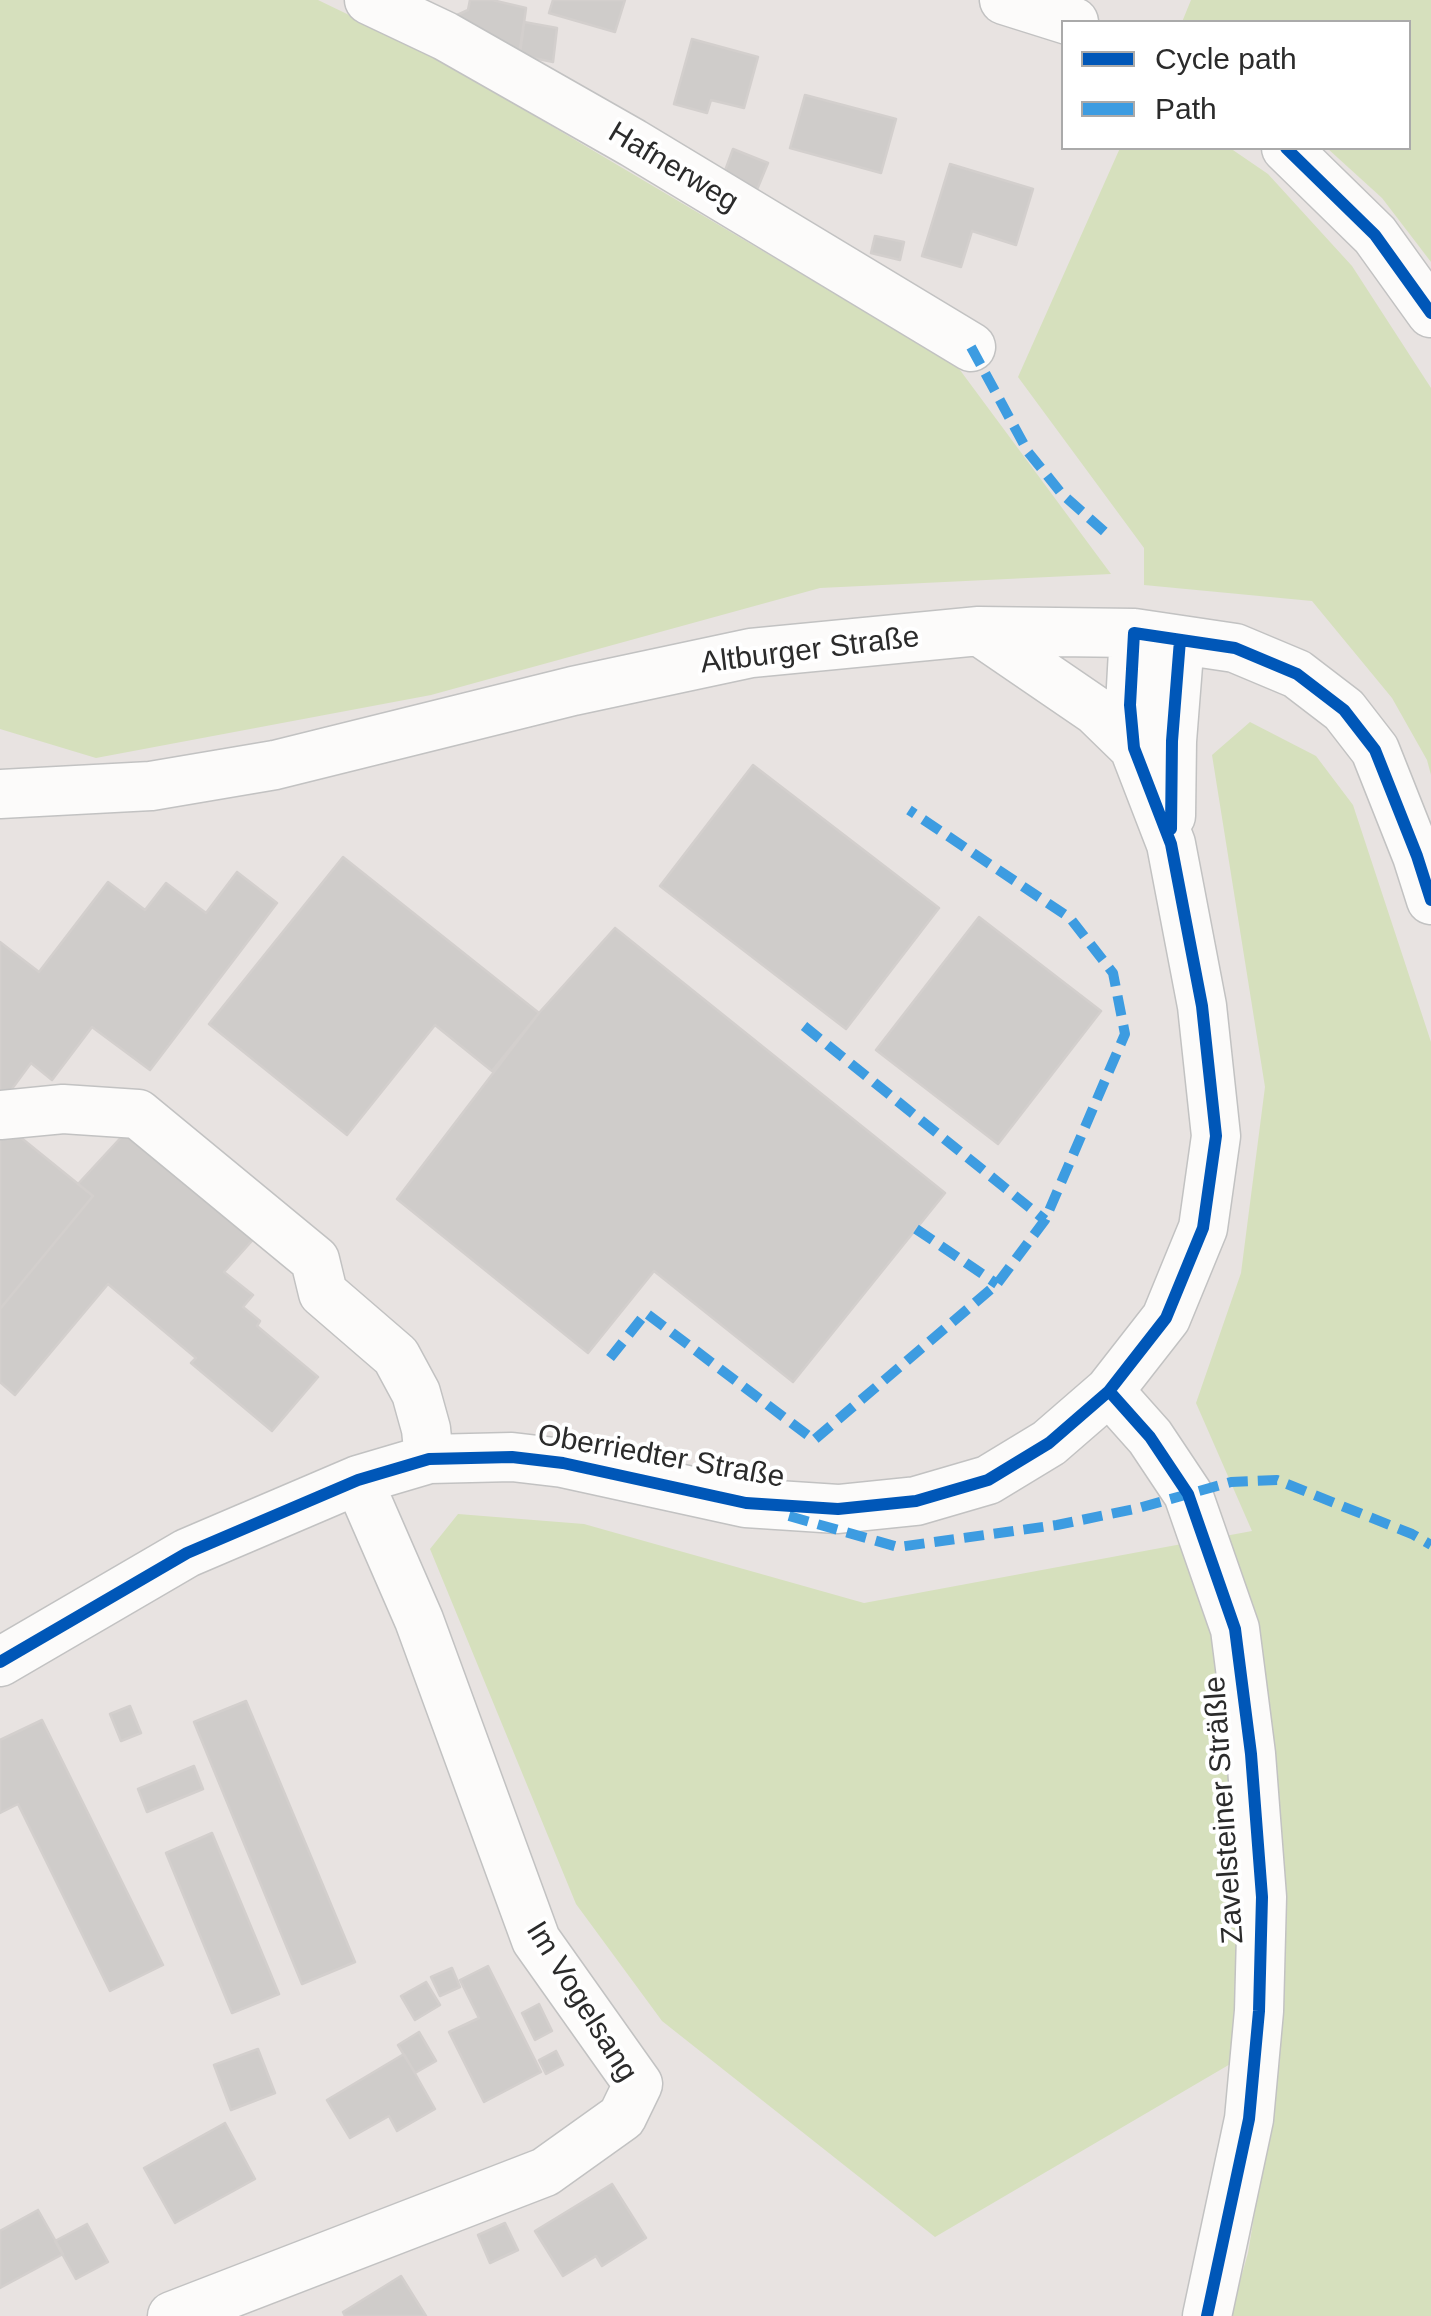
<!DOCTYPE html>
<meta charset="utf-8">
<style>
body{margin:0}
#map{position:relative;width:1431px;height:2316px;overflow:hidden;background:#e8e3e1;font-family:Helvetica,sans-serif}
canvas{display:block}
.legend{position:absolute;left:1061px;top:20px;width:350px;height:130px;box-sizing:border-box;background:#fff;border:2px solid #aaa;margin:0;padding:12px 18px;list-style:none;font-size:30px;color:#2b2b2b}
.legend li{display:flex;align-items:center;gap:20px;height:50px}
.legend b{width:50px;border:2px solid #aaa}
</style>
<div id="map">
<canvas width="1431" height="2316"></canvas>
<ul class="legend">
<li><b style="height:12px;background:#0057b8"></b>Cycle path</li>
<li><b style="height:12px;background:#3d9ce1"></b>Path</li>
</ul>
</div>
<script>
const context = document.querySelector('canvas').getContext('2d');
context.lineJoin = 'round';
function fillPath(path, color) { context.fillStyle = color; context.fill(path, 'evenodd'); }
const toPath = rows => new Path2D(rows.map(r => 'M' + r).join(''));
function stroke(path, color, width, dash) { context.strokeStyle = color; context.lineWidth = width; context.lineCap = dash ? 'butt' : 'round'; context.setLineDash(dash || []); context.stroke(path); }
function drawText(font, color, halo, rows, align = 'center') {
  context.font = font + ' Helvetica,sans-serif'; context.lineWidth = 8; context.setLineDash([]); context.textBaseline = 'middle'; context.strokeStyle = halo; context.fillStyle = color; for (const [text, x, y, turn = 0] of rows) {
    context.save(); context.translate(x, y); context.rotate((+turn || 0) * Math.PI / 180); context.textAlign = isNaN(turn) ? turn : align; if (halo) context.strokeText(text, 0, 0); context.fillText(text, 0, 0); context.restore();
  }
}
fillPath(toPath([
 [0,0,318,0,430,54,957,366,1111,574,820,588,431,695,96,758,0,729],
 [1191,0,1431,0,1431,262,1382,198,1327,148,1408,148,1408,22,1182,22],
 [1120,148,1230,148,1268,174,1352,266,1431,388,1431,775,1427,760,1392,698,1312,601,1144,585,1144,548,1018,377],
 [1250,722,1316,756,1353,805,1431,1042,1431,2316,1230,2316,1248,2253,1280,2060,1232,2063,935,2237,662,2021,576,1904,430,1549,458,1514,584,1524,864,1603,1252,1531,1196,1403,1241,1273,1265,1087,1212,755]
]), '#d6e0bd');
const building = toPath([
 [470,0,492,0,526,8,519,61,442,22,468,10,470,0],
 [553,0,625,0,615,32,549,13,553,0],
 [524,22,557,28,553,62,519,55,524,22],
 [692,39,758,57,744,108,711,100,707,113,674,104,692,39],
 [805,95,896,119,881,173,790,148,805,95],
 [733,149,768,163,756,192,722,179,733,149],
 [950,164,1033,189,1016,245,972,231,961,267,922,256,950,164],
 [875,236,904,242,900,260,871,253,875,236],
 [753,765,939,908,846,1029,660,886,753,765],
 [343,857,539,1013,492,1071,435,1025,347,1135,209,1024,343,857],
 [237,872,277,903,150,1070,92,1027,52,1080,31,1063,3,1101,0,1099,0,942,39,972,108,882,145,910,166,883,206,913,237,872],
 [979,917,1101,1011,998,1144,876,1050,979,917],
 [615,928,945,1193,793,1382,654,1271,588,1353,397,1199,539,1013,615,928],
 [9,1128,93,1196,0,1309,0,1138,9,1128],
 [126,1132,258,1234,224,1272,253,1295,243,1307,260,1321,257,1326,318,1377,272,1431,191,1363,196,1358,108,1284,15,1395,0,1382,0,1309,93,1196,78,1184,126,1132],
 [246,1701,355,1962,302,1984,194,1722,246,1701],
 [130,1706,141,1733,121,1741,110,1714,130,1706],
 [42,1720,163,1965,110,1991,18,1804,0,1813,0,1740,42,1720],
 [194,1766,203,1789,147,1812,138,1789,194,1766],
 [212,1833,279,1994,232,2013,166,1853,212,1833],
 [488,1966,541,2072,484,2102,449,2032,479,2018,460,1980,488,1966],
 [452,1968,460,1987,440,1996,431,1977,452,1968],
 [426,1982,440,2005,415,2020,401,1996,426,1982],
 [539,2004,552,2031,535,2040,522,2013,539,2004],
 [419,2032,436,2061,415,2073,398,2045,419,2032],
 [258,2049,275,2093,231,2110,214,2065,258,2049],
 [556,2051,563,2065,546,2074,539,2060,556,2051],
 [404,2054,435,2109,397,2131,389,2116,350,2138,327,2100,404,2054],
 [225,2123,255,2179,175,2223,144,2168,225,2123],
 [612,2184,646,2238,602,2266,596,2256,563,2276,535,2231,612,2184],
 [38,2210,63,2254,0,2288,0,2231,38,2210],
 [505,2223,518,2250,490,2263,478,2235,505,2223],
 [87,2224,108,2262,76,2279,55,2241,87,2224],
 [401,2276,426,2316,345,2316,343,2312,401,2276]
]);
fillPath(building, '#cfccca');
stroke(building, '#d3cfcd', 2.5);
const minor = toPath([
 [369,0,445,36,633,143,971,347],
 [1004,0,1074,22],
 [1286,148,1375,235,1431,313],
 [979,631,1096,711,1134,748],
 [0,794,151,786,275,765,573,691,751,653,979,631,1134,633,1235,648,1297,674,1344,710,1375,750,1417,856,1431,900],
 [1171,816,1172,741,1180,640],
 [0,1115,63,1109,138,1114,315,1260,323,1293,396,1356,416,1393,426,1429,429,1459],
 [1109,1391,1150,1437,1188,1494,1235,1629,1251,1754,1262,1897,1259,2011,1249,2119,1207,2316],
 [0,1662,187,1553,358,1480,429,1459,512,1457,563,1463,746,1503,838,1509,916,1501,988,1480,1049,1443,1109,1391,1166,1318,1203,1228,1216,1136,1202,1006,1171,844,1134,748,1130,705,1134,633],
 [172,2316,545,2172,622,2117,638,2084,536,1940,419,1620,358,1480]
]);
stroke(minor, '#c2c2c2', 51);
stroke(minor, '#fcfbfa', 48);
stroke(toPath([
 [971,347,1028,452,1062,494,1106,533],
 [804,1026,1045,1220],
 [916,1229,997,1284],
 [610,1358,646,1313,814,1440,997,1284,1045,1220,1125,1034,1113,973,1070,918,909,810],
 [789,1516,898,1547,1057,1525,1135,1509,1231,1482,1277,1480,1412,1534,1431,1545]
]), '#3d9ce1', 10, [20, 10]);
stroke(toPath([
 [1286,148,1375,235,1431,313],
 [1171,829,1172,741,1180,640],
 [1109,1391,1150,1437,1188,1494,1235,1629,1251,1754,1262,1897,1259,2011,1249,2119,1207,2316],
 [0,1662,187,1553,358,1480,429,1459,512,1457,563,1463,746,1503,838,1509,916,1501,988,1480,1049,1443,1109,1391,1166,1318,1203,1228,1216,1136,1202,1006,1171,844,1134,748,1130,705,1134,633,1235,648,1297,674,1344,710,1375,750,1417,856,1431,900]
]), '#0057b8', 12);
drawText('30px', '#2b2b2b', '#fff', [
 ["Hafnerweg",673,168,31],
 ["Altburger Straße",810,651,-7],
 ["Oberriedter Straße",661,1457,10],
 ["Zavelsteiner Sträßle",1225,1810,-94],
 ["Im Vogelsang",581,2002,58]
]);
</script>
